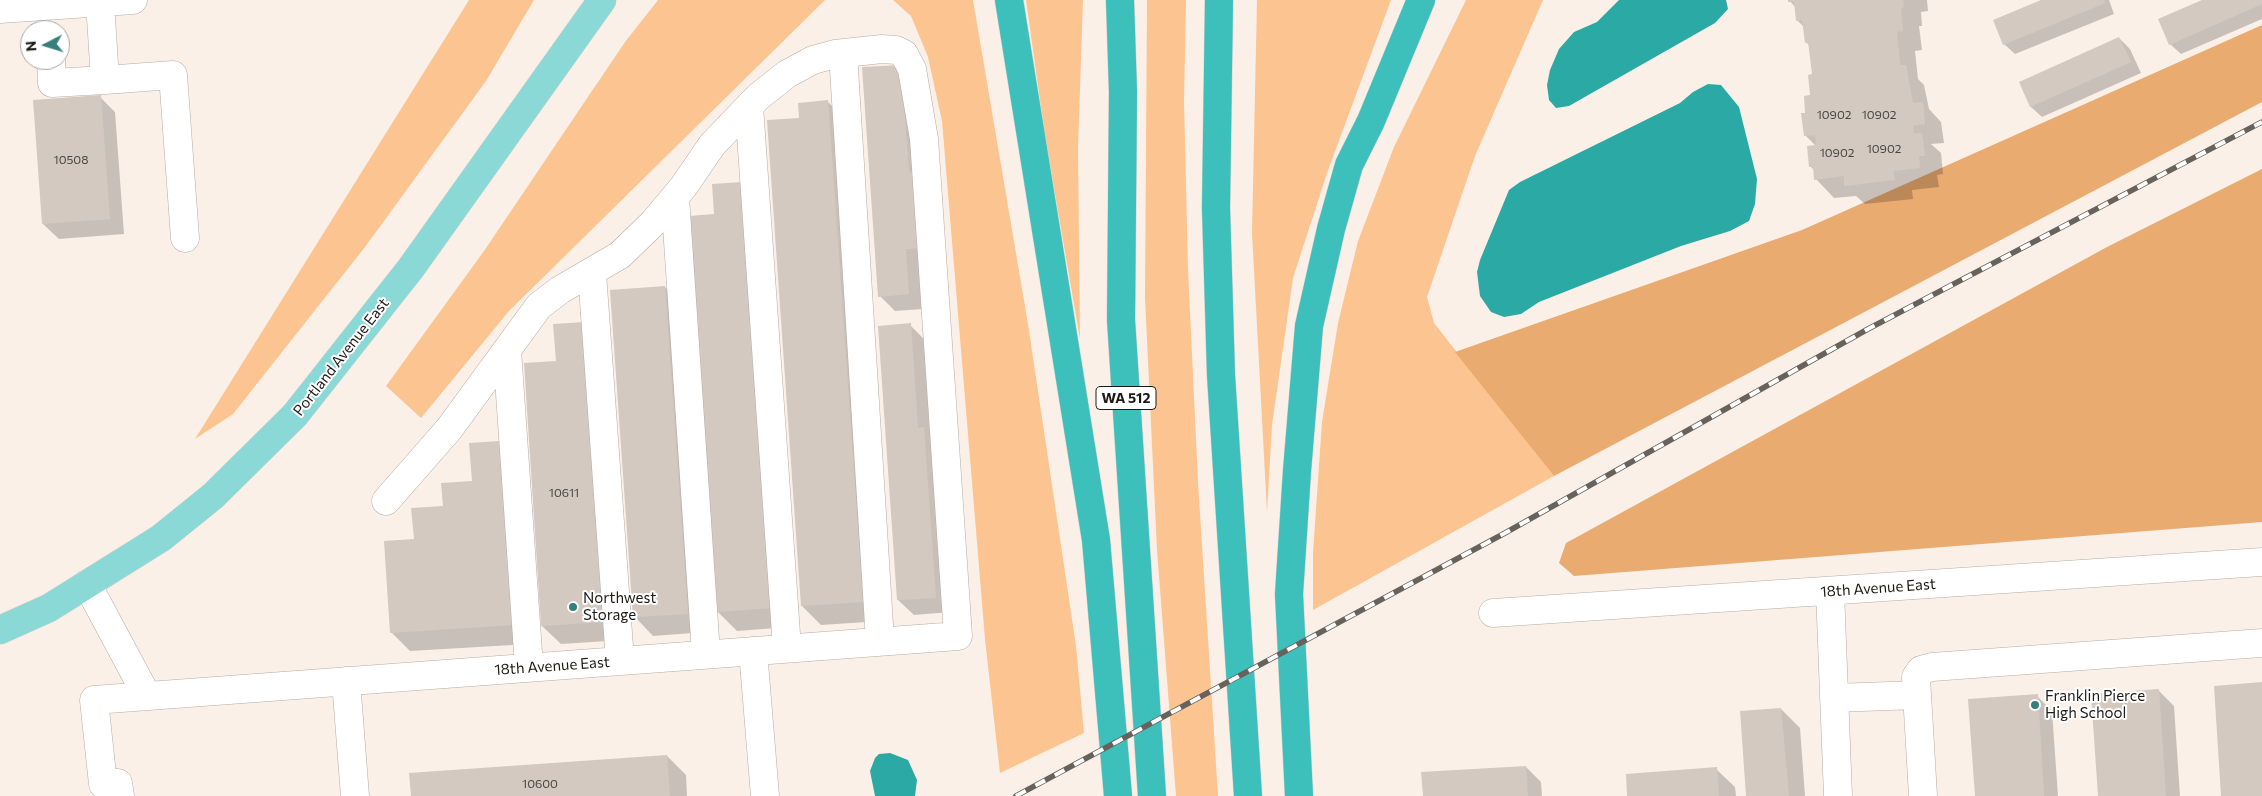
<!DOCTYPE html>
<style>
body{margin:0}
#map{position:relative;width:2262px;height:796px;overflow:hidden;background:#fbf0e7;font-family:Commissioner,sans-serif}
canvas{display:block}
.north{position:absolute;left:20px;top:20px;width:50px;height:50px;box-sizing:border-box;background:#fff;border:1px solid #a5a3a2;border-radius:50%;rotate:265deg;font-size:14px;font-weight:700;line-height:20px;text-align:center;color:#1d1a16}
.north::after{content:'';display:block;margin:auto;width:18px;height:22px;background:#377f7c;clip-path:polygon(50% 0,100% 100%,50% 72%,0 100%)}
</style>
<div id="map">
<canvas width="2262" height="796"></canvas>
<div class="north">N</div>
</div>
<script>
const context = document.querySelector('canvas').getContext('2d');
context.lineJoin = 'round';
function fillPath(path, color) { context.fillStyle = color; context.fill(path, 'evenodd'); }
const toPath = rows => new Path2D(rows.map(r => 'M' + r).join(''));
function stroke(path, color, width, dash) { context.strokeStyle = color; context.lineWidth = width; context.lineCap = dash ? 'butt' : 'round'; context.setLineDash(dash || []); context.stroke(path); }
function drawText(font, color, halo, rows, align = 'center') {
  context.font = font + ' Commissioner,sans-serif'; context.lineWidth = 4; context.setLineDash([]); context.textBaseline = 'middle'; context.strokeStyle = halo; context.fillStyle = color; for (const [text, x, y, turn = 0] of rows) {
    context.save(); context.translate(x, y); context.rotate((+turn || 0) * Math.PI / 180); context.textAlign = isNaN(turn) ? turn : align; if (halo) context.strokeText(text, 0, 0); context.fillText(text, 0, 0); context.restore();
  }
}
fillPath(toPath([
 [469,0,534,0,486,81,365,247,233,414,195,439],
 [658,0,825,0,509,311,421,418,386,386,484,251,625,42],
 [893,0,973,0,1028,324,1076,646,1084,733,1000,773,985,639,942,121,928,57,911,16],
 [1026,0,1083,0,1078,148,1080,339,1045,136],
 [1147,0,1186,0,1184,100,1188,269,1198,482,1218,796,1176,796,1157,550,1145,298],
 [1257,0,1391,0,1327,173,1293,278,1272,425,1267,512,1252,233],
 [1466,0,1543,0,1475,156,1427,297,1434,323,1554,476,1313,610,1313,553,1322,422,1338,323,1358,241,1394,147]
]), '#fcc490');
fillPath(toPath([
 [2262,25,2262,102,1554,476,1455,352,1802,230],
 [2262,169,2262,522,1574,576,1559,563,1566,543,2107,247]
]), '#e9ab70');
fillPath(toPath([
 [1619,0,1726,0,1728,9,1715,23,1569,106,1556,108,1549,100,1547,85,1550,70,1559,49,1574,32,1597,22],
 [1708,84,1721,85,1739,107,1757,179,1755,204,1749,221,1730,231,1681,246,1539,302,1521,314,1504,317,1491,312,1480,296,1477,272,1480,260,1509,190,1520,182,1680,103,1693,92],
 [890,753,908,760,917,780,915,796,875,796,870,771,875,758,879,754]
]), '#2ba9a4');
fillPath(toPath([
 [1789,0,1927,0,1928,11,1921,12,1922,26,1919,26,1922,50,1915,51,1918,79,1924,85,1929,109,1941,122,1944,143,1931,144,1941,153,1943,174,1937,175,1939,187,1912,190,1913,199,1865,204,1856,196,1834,198,1816,179,1815,171,1811,167,1816,146,1805,135,1813,76,1810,46,1806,42,1804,27,1797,20,1796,8],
 [2044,0,2109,0,2114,14,2015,54,2004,44],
 [2205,0,2262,0,2262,19,2181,54,2170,44],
 [2119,38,2130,49,2141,73,2042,117,2031,107,2021,83],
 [863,69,916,81,923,309,895,311,880,296],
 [100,97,115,112,124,234,59,239,43,224],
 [828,102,847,121,882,621,821,625,802,606,800,119],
 [715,215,790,627,737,631,718,612],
 [665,287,684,306,706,632,653,636,635,617],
 [910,325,925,340,950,612,914,615,898,600],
 [525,365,623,640,561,644,542,626],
 [519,462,530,644,410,651,391,632,415,540,444,507,473,482],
 [2159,691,2174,706,2180,796,2099,796],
 [2037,696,2052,711,2058,796,1976,796],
 [1781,709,1800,728,1805,796,1748,796],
 [667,756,686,775,687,796,412,796],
 [1526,767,1541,782,1542,796,1424,796],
 [1716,769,1735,787,1736,796,1629,796]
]), '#0003');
fillPath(toPath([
 [1788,0,1903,0,1904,7,1901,8,1903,31,1897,32,1900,65,1906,65,1913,103,1923,102,1925,124,1913,126,1914,134,1922,133,1925,156,1919,156,1920,168,1893,171,1895,180,1844,186,1844,176,1814,180,1813,167,1809,167,1807,146,1816,145,1815,135,1804,136,1801,113,1805,113,1804,96,1810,95,1808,75,1812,74,1808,42,1805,43,1802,20,1796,21,1794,2,1788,2],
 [2041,0,2104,0,2105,3,2003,45,1993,20],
 [2202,0,2262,0,2262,4,2169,45,2158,19],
 [2119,37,2131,62,2030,107,2019,82],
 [901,65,909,172,916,171,921,248,906,249,909,294,878,297,862,67],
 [101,95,110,219,42,224,33,100],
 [828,100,863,602,801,606,767,120,799,118,798,103],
 [742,182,772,608,717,612,689,216,714,214,712,184],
 [665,286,688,614,633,617,610,290],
 [585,322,605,622,541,626,524,363,556,361,553,324],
 [911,323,918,428,924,427,936,598,897,600,878,326],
 [500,441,512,625,390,633,384,541,414,539,411,508,443,506,441,483,472,481,469,443],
 [2262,682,2262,796,2221,796,2214,686],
 [2159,689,2166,796,2098,796,2091,694],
 [2038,694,2044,796,1975,796,1968,699],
 [1781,708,1789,796,1746,796,1740,711],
 [667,755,670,796,411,796,409,773],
 [1526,766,1528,796,1423,796,1421,772],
 [1717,767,1719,796,1627,796,1626,774]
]), '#d3c9c0');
const minor = toPath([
 [100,2,105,80,173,75,185,238],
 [0,9,133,0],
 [843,53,880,641],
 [51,60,52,83,105,80],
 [749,106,787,648],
 [675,197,706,654],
 [592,273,620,661],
 [507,350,529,667],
 [87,584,147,696],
 [1830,591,1838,796],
 [1493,613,2262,562],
 [753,651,765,796],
 [346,681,355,796],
 [1834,698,1917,695],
 [120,796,118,783,103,784,94,700,958,636,924,139,912,69,904,54,896,50,882,49,835,54,813,60,787,74,758,97,712,145,684,186,653,223,620,255,560,290,539,306,449,429,386,501],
 [1923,796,1916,677,1921,670,1932,667,2262,643]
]);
const major = toPath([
 [0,630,49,608,161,538,213,496,295,415,411,268,602,0]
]);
const highway = toPath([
 [1009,0,1096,540,1118,796],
 [1120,0,1123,92,1121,320,1152,796],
 [1219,0,1216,208,1221,375,1248,796],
 [1299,796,1289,594,1297,471,1309,326,1331,229,1349,165,1371,121,1421,0]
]);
stroke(minor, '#b5aba2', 29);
stroke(major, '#d2d1d0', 29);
stroke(highway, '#d2d1d0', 29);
stroke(minor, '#fff', 28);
stroke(major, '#8bd9d6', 28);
stroke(highway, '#3dc0bb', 28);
const rail = toPath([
 [1016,796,1505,533,1868,329,2262,122]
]);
stroke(rail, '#68625c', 5.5);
stroke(rail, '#fff', 4, [11]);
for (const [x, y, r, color] of [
 [573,607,5,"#377f7c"],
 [2035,705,5,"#377f7c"]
]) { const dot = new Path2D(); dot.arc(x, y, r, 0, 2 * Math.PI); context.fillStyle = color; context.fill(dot); stroke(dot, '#fff', 2); }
drawText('12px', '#4a4640', null, [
 ["10902",1834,115],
 ["10902",1879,115],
 ["10902",1884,149],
 ["10902",1837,153],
 ["10508",71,160],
 ["10611",564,493],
 ["10600",540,784]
]);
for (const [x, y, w] of [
 [1126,398,60]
]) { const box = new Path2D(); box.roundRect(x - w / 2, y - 11.5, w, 23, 4); context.fillStyle = '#fff'; context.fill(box); stroke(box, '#1d1a16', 1); }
drawText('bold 14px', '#1d1a16', null, [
 ["WA 512",1126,398]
]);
drawText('15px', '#1d1a16', '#fff', [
 ["Portland Avenue East",341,357,-52],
 ["18th Avenue East",1878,588,-4],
 ["18th Avenue East",552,666,-4]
]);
drawText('15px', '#1d1a16', '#fff', [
 ["Northwest",583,598],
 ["Storage",583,615],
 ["Franklin Pierce",2045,696],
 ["High School",2045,713]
], 'left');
</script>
